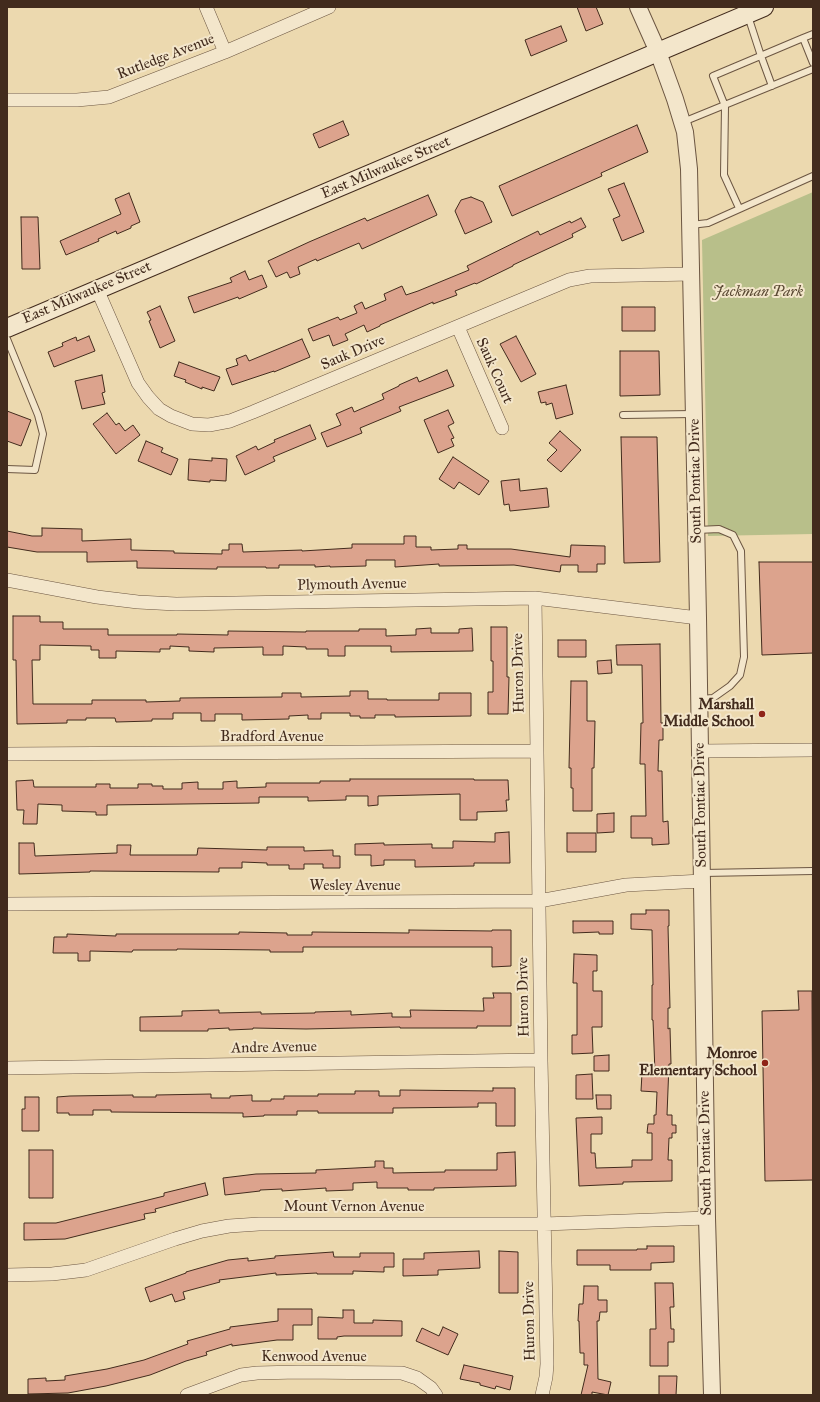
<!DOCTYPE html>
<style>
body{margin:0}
#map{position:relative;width:820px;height:1402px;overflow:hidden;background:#ecd9af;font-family:"IM FELL Great Primer",serif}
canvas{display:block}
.frame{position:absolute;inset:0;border:8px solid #422b1d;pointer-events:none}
</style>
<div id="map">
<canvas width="820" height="1402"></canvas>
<div class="frame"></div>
</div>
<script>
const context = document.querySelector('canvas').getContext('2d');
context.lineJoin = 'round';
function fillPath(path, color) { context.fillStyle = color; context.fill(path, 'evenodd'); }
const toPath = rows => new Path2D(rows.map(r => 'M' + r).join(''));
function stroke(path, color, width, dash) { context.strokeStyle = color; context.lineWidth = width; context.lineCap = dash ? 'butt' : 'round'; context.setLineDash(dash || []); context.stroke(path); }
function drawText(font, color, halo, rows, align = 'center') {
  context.font = font + ' "IM FELL Great Primer",serif'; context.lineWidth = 4; context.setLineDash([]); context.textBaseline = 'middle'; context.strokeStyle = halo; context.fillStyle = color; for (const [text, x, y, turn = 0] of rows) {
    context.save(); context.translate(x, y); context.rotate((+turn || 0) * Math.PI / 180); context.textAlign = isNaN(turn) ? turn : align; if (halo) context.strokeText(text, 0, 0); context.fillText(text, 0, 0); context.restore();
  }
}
fillPath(toPath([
 [813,192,813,534,708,536,702,240]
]), '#b8bf8a');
const building = toPath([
 [577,7,596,7,603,24,586,31,577,7],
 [561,26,567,41,531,56,525,40,561,26],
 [343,121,349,135,319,148,313,134,343,121],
 [637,125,648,152,601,173,602,176,512,216,499,186,637,125],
 [624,183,644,232,622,241,613,219,620,216,608,189,624,183],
 [129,193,140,222,131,226,131,228,117,234,116,231,98,239,99,241,66,255,60,241,121,214,115,199,129,193],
 [428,195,437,215,362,249,359,243,317,261,316,259,298,267,300,274,290,278,287,272,276,277,268,261,309,242,365,218,367,221,428,195],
 [471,197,483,202,492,222,465,234,455,211,461,200,471,197],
 [21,217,38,217,40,269,22,269,21,217],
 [581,218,586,227,572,234,573,237,513,265,513,266,476,284,475,283,455,291,457,295,433,304,433,302,380,325,380,326,367,332,364,325,345,334,348,340,333,346,329,335,313,341,308,329,338,317,340,320,357,313,354,306,362,302,365,309,386,300,384,294,402,286,406,295,418,291,469,270,467,266,538,231,540,235,570,221,571,223,581,218],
 [245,271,249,280,262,275,267,287,239,299,238,297,194,313,188,297,232,282,230,278,245,271],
 [160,306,175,341,160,348,149,321,151,320,147,312,160,306],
 [622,307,655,307,655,331,622,331,622,307],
 [89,336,95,351,54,367,48,352,63,346,62,343,76,337,77,341,89,336],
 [516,336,536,374,521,382,500,344,516,336],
 [302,339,310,357,274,372,274,371,232,385,226,369,238,365,236,359,246,355,249,361,302,339],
 [620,351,659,351,660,395,620,396,620,351],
 [179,362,220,377,214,391,202,387,202,389,185,382,186,380,174,376,179,362],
 [447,370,454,386,399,407,401,411,360,428,362,433,327,447,321,433,341,425,336,414,352,407,354,412,384,399,382,394,399,386,399,385,417,377,419,382,447,370],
 [102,375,105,392,102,393,105,404,82,409,75,381,102,375],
 [566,385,573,414,556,419,552,403,546,405,546,402,541,403,538,392,566,385],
 [448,410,454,423,448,426,454,438,451,439,454,446,438,453,424,420,448,410],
 [7,411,31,420,21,446,7,441,7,411],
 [107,413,116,425,119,423,125,431,133,425,140,435,116,454,93,424,107,413],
 [310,425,316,439,273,457,275,461,245,475,236,456,256,446,258,450,275,442,274,440,310,425],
 [560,431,581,450,561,472,547,460,557,450,549,443,560,431],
 [621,437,657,437,660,562,624,563,621,437],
 [146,441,163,448,161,452,178,459,171,475,138,461,146,441],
 [453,457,489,481,479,495,459,482,454,489,439,479,453,457],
 [212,458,227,459,226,481,210,480,210,482,188,480,189,459,212,461,212,458],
 [519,479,520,491,547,488,549,507,510,511,509,504,504,505,501,481,519,479],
 [42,528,82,529,82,541,131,539,131,550,174,551,174,553,222,554,222,550,229,550,229,544,242,544,243,552,302,550,302,551,352,548,352,544,404,544,404,536,416,536,416,547,431,547,431,550,458,549,458,545,467,545,467,549,511,549,570,557,571,545,605,546,605,564,597,564,597,572,578,572,578,565,561,565,560,572,514,565,439,566,439,564,395,567,395,560,366,560,366,566,330,567,330,566,315,567,315,565,279,565,279,568,266,568,266,567,217,567,217,569,137,568,137,561,87,562,87,552,37,552,7,547,7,531,32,536,42,536,42,528],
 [759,562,813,562,813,653,762,655,759,562],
 [13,616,40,616,40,622,63,622,63,629,108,629,108,635,177,635,177,634,228,635,228,631,306,632,306,631,359,631,359,629,386,629,386,636,416,635,416,629,431,628,431,633,459,633,459,629,472,628,473,651,391,652,391,646,345,646,345,656,328,656,328,649,306,649,306,647,283,646,283,655,263,655,263,647,214,648,214,652,189,651,189,647,170,646,170,649,160,649,160,652,116,651,116,658,99,658,99,650,91,650,91,646,40,645,40,660,32,660,33,704,92,704,92,700,146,700,146,702,180,701,180,698,282,697,282,693,301,693,301,697,350,696,350,691,368,691,368,699,387,699,387,700,439,700,439,693,471,693,471,716,395,717,395,715,375,715,375,718,360,718,360,716,350,716,350,713,321,713,321,719,308,719,308,715,289,716,289,719,242,720,242,714,215,714,215,721,201,721,201,713,173,713,173,719,152,719,152,721,116,722,115,718,86,718,86,720,67,720,67,723,17,724,16,660,13,660,13,616],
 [491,627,507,627,507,677,509,677,508,714,488,714,488,692,493,692,493,661,491,661,491,627],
 [558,640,586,640,586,657,558,657,558,640],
 [660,644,661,723,663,723,663,740,659,740,658,771,662,771,663,822,668,821,669,844,652,845,652,838,631,838,631,816,646,816,645,764,640,764,641,723,643,723,642,665,617,665,616,645,660,644],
 [611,660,612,673,598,674,597,661,611,660],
 [571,681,587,681,587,721,595,721,594,768,592,768,592,811,573,811,573,788,571,788,571,768,569,768,571,681],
 [350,779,474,779,474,780,508,780,509,800,506,800,507,811,477,812,477,820,460,820,460,794,378,796,378,805,368,806,368,796,346,796,346,800,308,801,308,797,259,797,259,803,107,805,107,815,96,815,96,812,62,811,62,805,38,804,37,824,23,824,24,810,17,810,16,781,33,780,34,787,96,787,96,784,110,784,110,788,138,788,138,784,152,784,152,786,163,786,163,789,182,789,182,783,198,782,198,789,223,789,223,782,237,781,237,788,266,787,266,783,320,783,320,781,350,781,350,779],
 [614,813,614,832,597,833,597,814,614,813],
 [509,832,510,863,474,863,474,866,415,867,415,860,384,860,384,865,371,866,371,855,355,855,355,844,384,843,384,845,432,844,432,848,453,848,453,841,495,842,495,833,509,832],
 [567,833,596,833,596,852,567,852,567,833],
 [19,843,34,843,35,856,117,853,117,845,131,845,130,855,197,855,198,848,267,850,267,847,304,847,304,851,333,850,333,856,340,856,340,868,323,868,323,864,304,864,304,869,289,869,289,865,267,865,267,863,242,862,242,868,219,868,219,872,90,871,90,872,19,874,19,843],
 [646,910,669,910,669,926,668,926,670,1008,668,1008,668,1029,670,1028,671,1064,669,1064,667,1115,672,1115,672,1125,676,1125,676,1133,672,1133,672,1138,669,1138,668,1160,672,1160,672,1181,623,1182,623,1184,579,1186,576,1118,602,1117,602,1134,591,1134,591,1153,595,1153,596,1168,632,1167,632,1160,652,1160,652,1133,647,1133,648,1124,654,1124,654,1115,656,1115,657,1092,641,1091,642,1073,655,1073,653,1020,652,1020,652,985,653,985,652,930,631,929,631,914,646,914,646,910],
 [573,921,613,921,613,934,599,934,599,932,573,933,573,921],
 [409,930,492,931,492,930,511,930,511,966,492,967,492,947,303,947,303,952,270,952,270,950,177,949,177,950,133,950,132,952,90,951,90,961,78,961,78,953,53,953,54,937,67,937,67,934,116,936,116,934,239,934,239,932,287,933,287,935,312,935,312,932,409,933,409,930],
 [574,954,597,955,597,971,593,971,593,991,602,991,602,1027,592,1027,593,1053,572,1054,572,1035,577,1035,577,983,573,983,574,954],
 [798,991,812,991,813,1180,765,1181,762,1011,799,1010,798,991],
 [493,993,511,993,511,1026,477,1026,477,1028,400,1028,400,1027,306,1029,253,1028,253,1029,229,1030,229,1028,208,1029,208,1031,140,1031,140,1017,182,1016,182,1011,219,1010,219,1013,261,1012,261,1014,315,1013,315,1012,351,1011,351,1015,392,1013,392,1017,411,1017,410,1010,484,1011,483,998,494,998,493,993],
 [609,1055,609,1071,594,1071,594,1056,609,1055],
 [592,1074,593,1099,576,1099,576,1075,592,1074],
 [493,1088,515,1088,515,1126,496,1126,496,1103,478,1103,478,1107,393,1108,393,1113,318,1113,318,1111,297,1111,297,1115,264,1115,264,1116,243,1117,243,1113,111,1112,111,1110,93,1110,93,1115,69,1115,69,1113,57,1113,57,1097,70,1096,133,1095,133,1097,156,1097,156,1095,211,1094,211,1098,230,1098,230,1096,252,1095,252,1101,271,1101,271,1099,284,1099,284,1096,318,1096,318,1094,355,1094,355,1091,379,1091,379,1096,400,1096,400,1090,493,1091,493,1088],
 [596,1095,611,1095,611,1109,597,1109,596,1095],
 [25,1097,39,1097,39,1131,22,1131,22,1109,25,1109,25,1097],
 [29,1150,53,1150,53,1198,29,1198,29,1150],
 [515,1152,516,1186,434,1188,434,1190,408,1190,408,1188,377,1188,377,1182,353,1183,353,1190,326,1191,326,1188,282,1191,282,1189,260,1190,260,1191,225,1195,223,1178,256,1174,316,1173,316,1170,375,1167,375,1161,384,1161,384,1168,393,1168,393,1173,445,1172,445,1170,497,1170,497,1153,515,1152],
 [205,1183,208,1195,155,1209,156,1212,144,1214,145,1219,65,1239,24,1240,24,1223,56,1223,164,1196,164,1193,205,1183],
 [647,1246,674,1246,674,1262,651,1263,651,1270,610,1270,610,1265,577,1265,577,1250,637,1250,637,1249,647,1249,647,1246],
 [479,1251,480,1268,438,1270,438,1275,403,1276,403,1259,424,1259,424,1253,479,1251],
 [499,1251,518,1252,518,1293,499,1293,499,1251],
 [333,1252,334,1257,360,1257,360,1253,394,1253,394,1267,384,1267,384,1272,353,1271,353,1274,317,1274,317,1273,276,1275,276,1273,219,1280,220,1282,183,1292,185,1299,175,1302,172,1294,150,1302,145,1288,186,1273,186,1272,228,1260,248,1258,248,1261,275,1258,275,1256,333,1252],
 [655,1283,673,1283,674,1307,670,1307,671,1329,674,1329,674,1342,668,1342,668,1366,650,1366,650,1329,656,1329,655,1283],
 [584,1286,598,1286,598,1300,607,1300,607,1312,600,1312,599,1321,597,1321,598,1379,611,1382,608,1395,592,1392,592,1395,581,1395,588,1365,584,1365,584,1353,580,1353,579,1321,578,1321,579,1304,583,1304,584,1286],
 [278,1309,312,1309,312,1325,293,1325,293,1340,277,1340,232,1346,232,1344,206,1352,207,1355,186,1361,150,1375,106,1386,68,1393,28,1394,28,1379,46,1378,46,1381,65,1380,65,1376,107,1369,144,1360,188,1344,187,1341,230,1329,230,1327,278,1321,278,1309],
 [343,1310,354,1310,354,1323,373,1323,373,1320,402,1321,402,1336,344,1336,337,1337,337,1339,318,1339,318,1317,343,1318,343,1310],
 [443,1327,458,1334,448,1355,416,1341,422,1328,439,1336,443,1327],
 [464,1365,513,1376,510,1390,496,1386,495,1389,480,1385,480,1383,460,1379,464,1365],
 [659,1376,677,1376,676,1395,659,1395,659,1376]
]);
fillPath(building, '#dca38d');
stroke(building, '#422b1d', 1);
const service = toPath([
 [748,16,761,56,772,86],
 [803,38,813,34],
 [683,122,813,69],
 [739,208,724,175,725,106,713,76,803,38,813,63],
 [691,225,708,223,813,176],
 [7,339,38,415,43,434,35,470,7,469],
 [623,415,693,414],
 [697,530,719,529,733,535,741,551,744,657,740,675,730,686,713,698,700,699],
 [703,873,813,871]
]);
const minor = toPath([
 [206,7,225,52],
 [7,100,77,100,109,97,225,52,329,7],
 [97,289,138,383,148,397,159,409,171,416,192,424,209,425,230,421,253,412,569,280,590,276,692,274],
 [458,327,502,428],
 [7,580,97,597,138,602,176,604,535,598,698,618],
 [535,598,541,1060,547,1364,546,1377,542,1395],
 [700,751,813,750],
 [7,754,536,751],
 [7,904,539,901,626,885,702,881],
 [7,1068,541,1060],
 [7,1275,52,1274,86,1270,175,1239,202,1231,229,1226,259,1224,544,1224,707,1218],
 [187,1395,241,1375,257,1373,298,1372,402,1373,417,1378,431,1388,436,1395]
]);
const tertiary = toPath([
 [638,7,658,52,675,99,685,132,689,169,698,618,707,1218,712,1395]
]);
const secondary = toPath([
 [7,328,764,7]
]);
stroke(service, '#6c5642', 8);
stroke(minor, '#6c5642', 14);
stroke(tertiary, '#6c5642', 18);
stroke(secondary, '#422b1d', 20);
stroke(service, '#f3e6cb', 6);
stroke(minor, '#f3e6cb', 13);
stroke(tertiary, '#f3e6cb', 16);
stroke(secondary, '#f3e6cb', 18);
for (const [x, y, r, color] of [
 [762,714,4,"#8f2418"],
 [765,1063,4,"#8f2418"]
]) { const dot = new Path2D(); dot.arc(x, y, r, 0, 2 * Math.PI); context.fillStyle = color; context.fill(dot); stroke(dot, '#f3e6cb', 1.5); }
drawText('15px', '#422b1d', '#f3e6cb', [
 ["Rutledge Avenue",166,57,-21],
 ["East Milwaukee Street",386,168,-23],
 ["East Milwaukee Street",87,293,-23],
 ["Sauk Drive",353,353,-23],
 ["Sauk Court",494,371,66],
 ["South Pontiac Drive",696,481,-91],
 ["Plymouth Avenue",352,585,-1],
 ["Huron Drive",519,673,-91],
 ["Bradford Avenue",272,737],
 ["South Pontiac Drive",701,805,-91],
 ["Wesley Avenue",355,886],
 ["Huron Drive",524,997,-91],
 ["Andre Avenue",274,1048,-1],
 ["South Pontiac Drive",706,1153,-91],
 ["Mount Vernon Avenue",354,1207],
 ["Huron Drive",530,1321,-91],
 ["Kenwood Avenue",314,1357]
]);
drawText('italic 15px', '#5a4933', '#f3e6cb', [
 ["Jackman Park",758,292]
]);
drawText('bold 15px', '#422b1d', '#f3e6cb', [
 ["Marshall",754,705],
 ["Middle School",754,722],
 ["Monroe",757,1054],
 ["Elementary School",757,1071]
], 'right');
</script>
